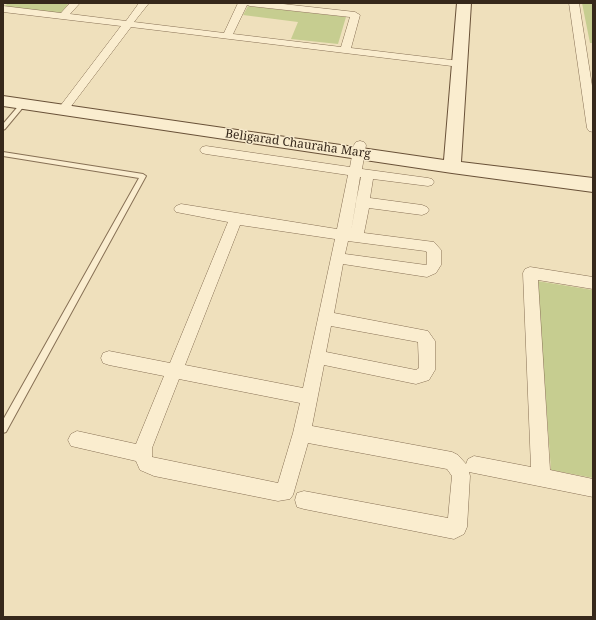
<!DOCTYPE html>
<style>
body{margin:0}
#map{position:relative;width:596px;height:620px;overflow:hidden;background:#efe0bc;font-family:"Noto Serif",serif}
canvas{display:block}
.frame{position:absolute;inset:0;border:4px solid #36281b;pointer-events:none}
</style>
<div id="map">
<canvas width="596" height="620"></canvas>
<div class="frame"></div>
</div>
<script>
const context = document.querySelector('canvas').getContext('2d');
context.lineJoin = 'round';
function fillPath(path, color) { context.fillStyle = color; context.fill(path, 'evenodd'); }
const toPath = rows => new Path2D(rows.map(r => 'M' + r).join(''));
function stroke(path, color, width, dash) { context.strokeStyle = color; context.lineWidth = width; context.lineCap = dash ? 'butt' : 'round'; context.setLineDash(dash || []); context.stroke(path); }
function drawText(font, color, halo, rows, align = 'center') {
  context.font = font + ' "Noto Serif",serif'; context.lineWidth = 3; context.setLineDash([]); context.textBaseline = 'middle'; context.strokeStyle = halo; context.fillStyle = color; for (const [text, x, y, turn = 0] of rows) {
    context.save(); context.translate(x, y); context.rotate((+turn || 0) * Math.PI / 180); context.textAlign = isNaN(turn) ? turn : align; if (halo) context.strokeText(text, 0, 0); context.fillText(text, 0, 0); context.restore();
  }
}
fillPath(toPath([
 [8,3,69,3,60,14,4,7],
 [582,3,593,3,593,43,590,43],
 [248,6,346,17,338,44,291,39,298,22,243,15],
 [537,281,593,290,593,478,551,470]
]), '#c6cd90');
const lane = toPath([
 [23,102,26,104,25,105,5,129,3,130,3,124,21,103,23,102],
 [3,152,143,174,146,176,6,432,3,433,3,420,139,178,3,156,3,152]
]);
const street = toPath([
 [70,3,80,3,70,14,126,21,139,3,149,3,134,22,224,33,238,3,274,3,355,12,360,15,351,48,460,61,465,64,460,67,131,27,66,113,62,114,58,113,56,111,58,109,121,26,3,12,3,6,61,13,70,3],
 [247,5,250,6,350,17,341,47,233,34,247,5],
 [569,3,579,3,593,92,593,132,589,131,587,128,569,3],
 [360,141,364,142,366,145,362,169,428,178,432,179,434,182,432,185,428,186,373,179,370,198,422,205,427,207,429,210,427,213,422,215,369,208,364,233,434,242,441,250,441,265,436,273,427,277,343,264,334,313,428,331,435,341,435,370,429,380,416,384,324,365,312,426,452,452,458,455,466,464,468,459,474,456,531,467,523,273,525,269,530,267,593,277,593,289,538,280,550,470,593,479,593,497,469,472,470,476,467,527,464,534,454,539,304,509,297,507,295,500,297,493,304,491,448,518,452,476,447,469,308,443,293,495,290,499,278,501,154,476,140,470,136,461,71,446,68,440,71,434,77,431,136,444,164,376,109,365,103,363,101,358,103,353,109,351,170,363,228,222,176,212,174,209,176,206,181,204,337,229,348,175,206,154,202,153,200,150,202,147,206,146,350,167,354,145,356,142,360,141],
 [360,177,361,177,356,202,360,177],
 [356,202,356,203,351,231,356,202],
 [240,225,335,239,303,388,185,365,240,225],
 [348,241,425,251,427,252,427,264,426,265,345,254,348,241],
 [331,326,418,342,419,368,416,370,326,352,331,326],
 [179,379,300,403,293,433,278,483,152,457,152,448,179,379]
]);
const secondary = toPath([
 [457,3,471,3,461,162,593,178,593,192,452,173,3,106,3,96,444,160,457,3]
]);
stroke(lane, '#877055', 2);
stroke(street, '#877055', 1);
stroke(secondary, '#695138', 2);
fillPath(lane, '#faedcf');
fillPath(street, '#faedcf');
fillPath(secondary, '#faedcf');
drawText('12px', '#36281b', '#f7eacc', [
 ["Beligarad Chauraha Marg",298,144,8]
]);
</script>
